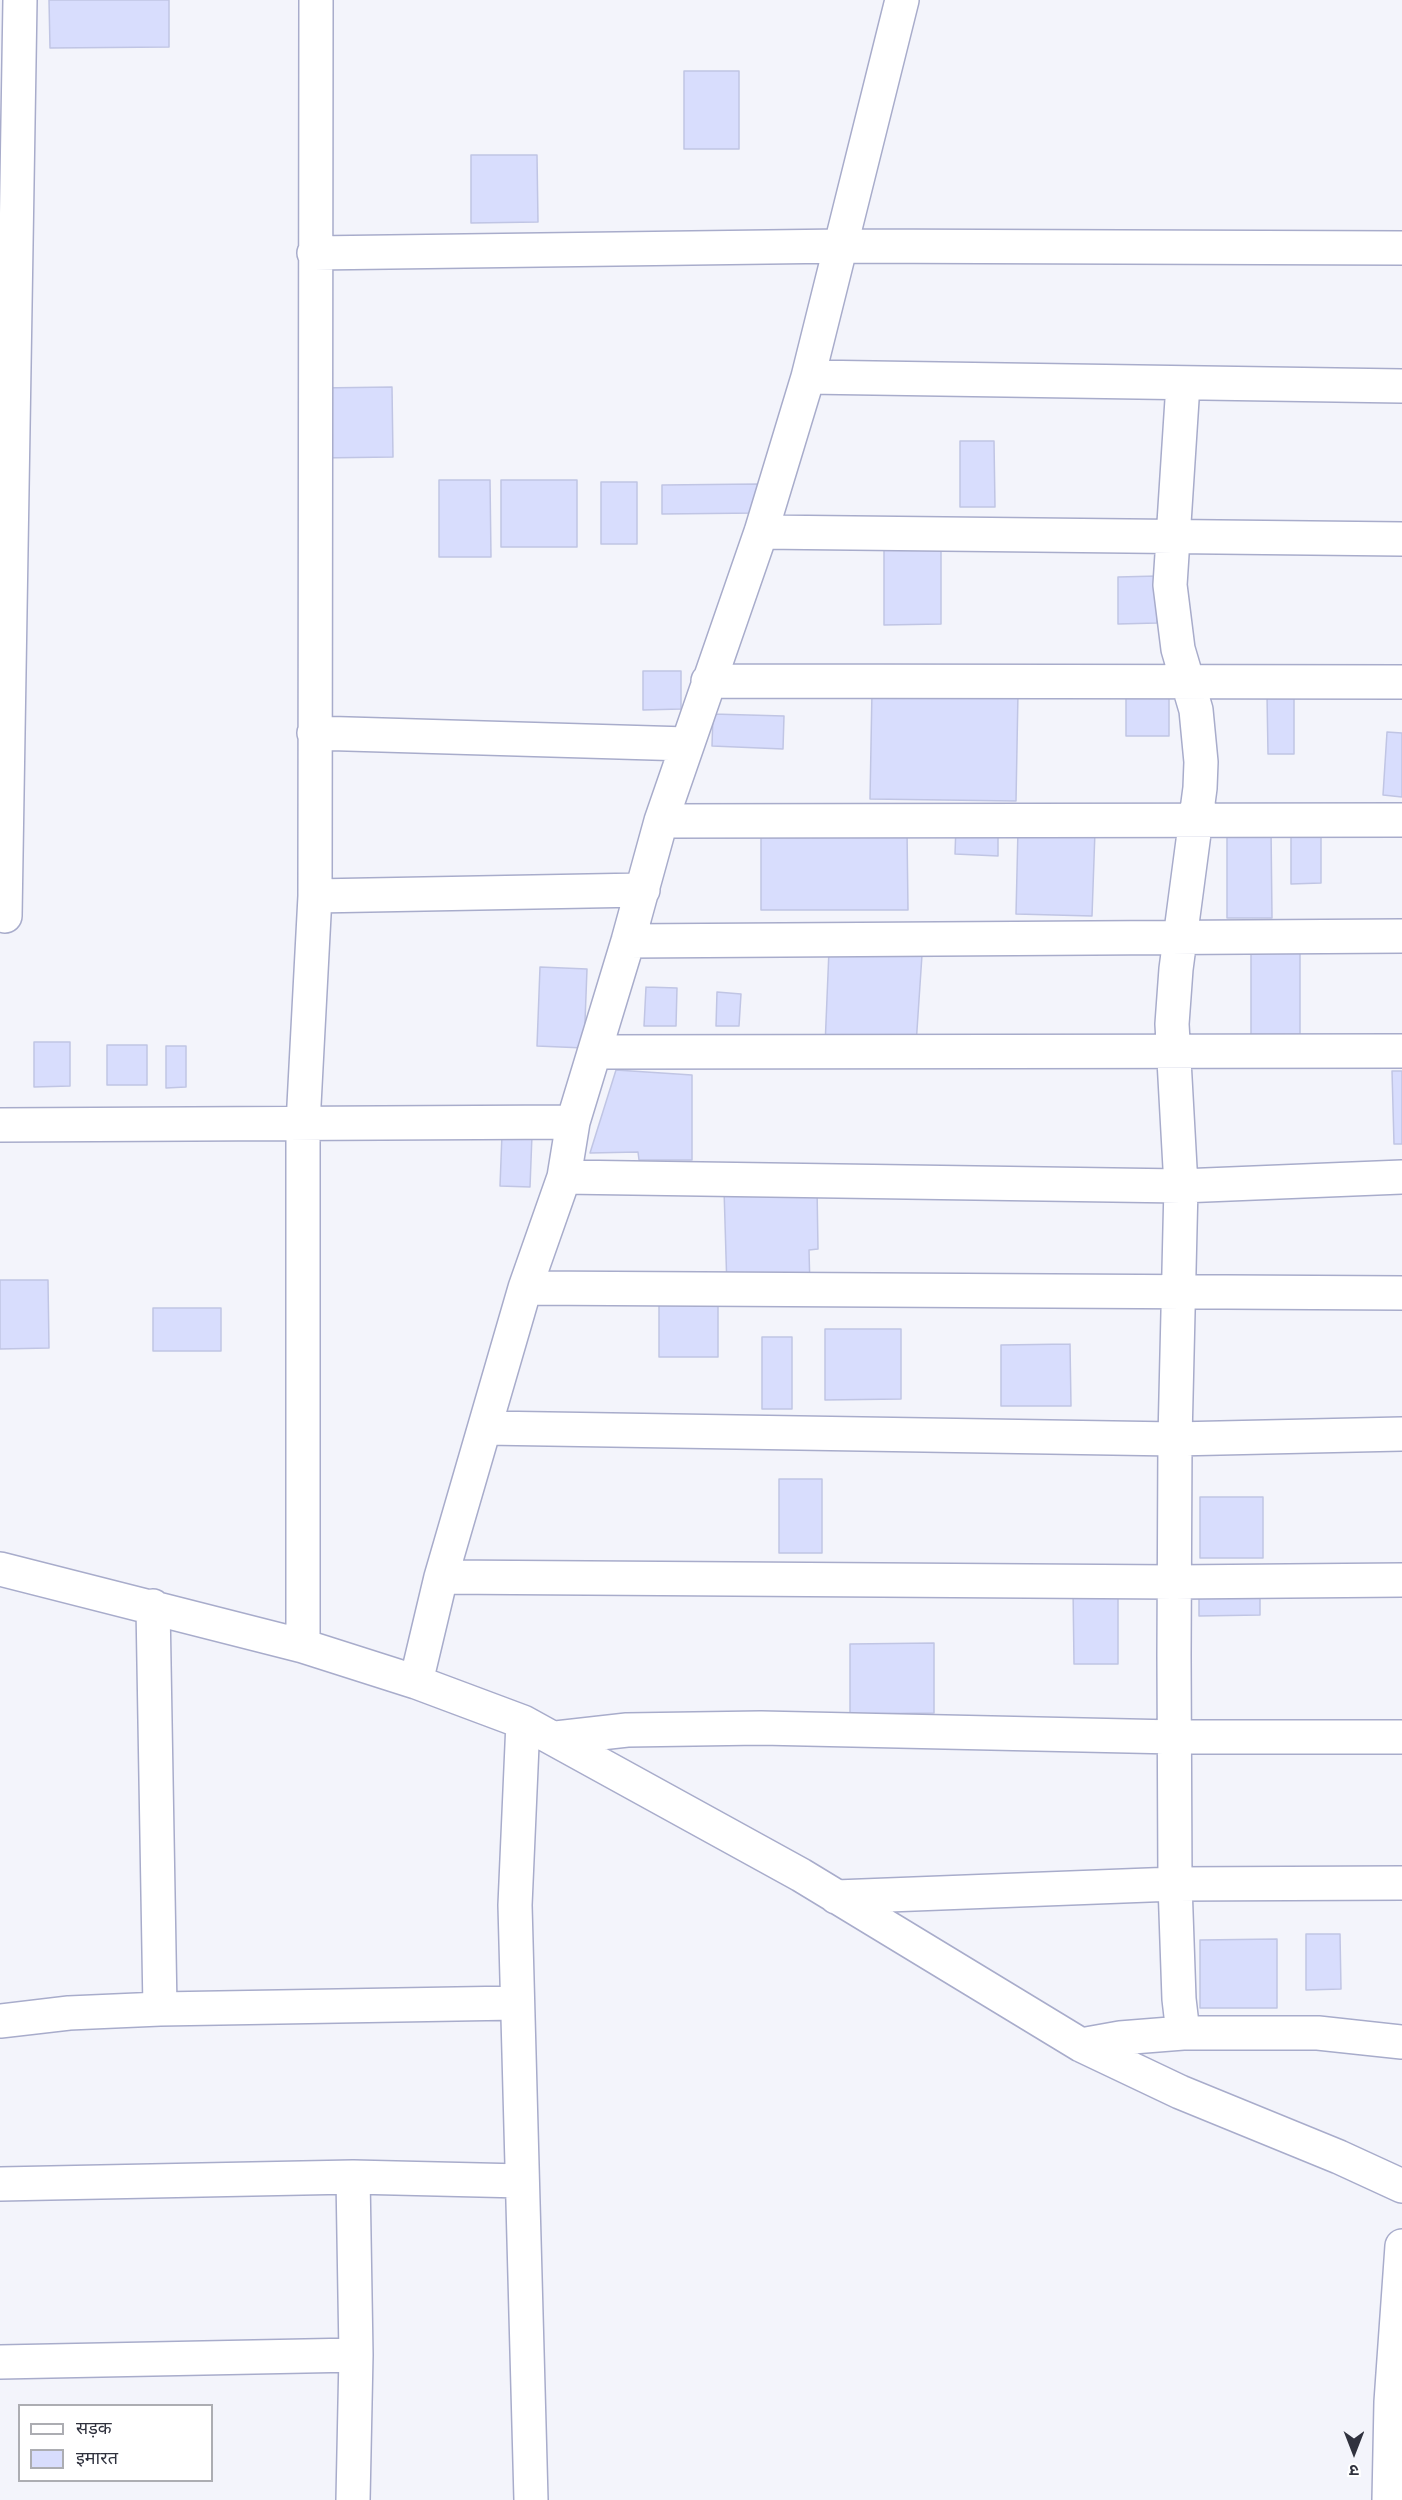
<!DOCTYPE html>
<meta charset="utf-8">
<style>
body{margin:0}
#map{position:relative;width:1402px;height:2500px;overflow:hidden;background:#f3f4fb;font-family:Helvetica,"Noto Sans Devanagari",sans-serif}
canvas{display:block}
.legend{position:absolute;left:18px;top:2404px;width:195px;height:78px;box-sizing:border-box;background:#fff;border:2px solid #acadb2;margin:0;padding:8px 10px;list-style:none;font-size:18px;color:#30323e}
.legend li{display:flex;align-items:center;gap:12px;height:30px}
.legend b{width:30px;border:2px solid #acadb2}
.north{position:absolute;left:1324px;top:2422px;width:60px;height:60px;-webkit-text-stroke:4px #fff;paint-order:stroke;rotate:180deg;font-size:16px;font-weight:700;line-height:24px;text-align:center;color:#30323e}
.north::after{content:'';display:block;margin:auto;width:21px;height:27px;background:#30323e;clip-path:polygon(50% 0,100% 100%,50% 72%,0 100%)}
</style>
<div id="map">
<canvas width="1402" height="2500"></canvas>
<ul class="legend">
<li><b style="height:8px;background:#fff"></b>सड़क</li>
<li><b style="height:16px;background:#d8ddfd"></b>इमारत</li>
</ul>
<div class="north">उ</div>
</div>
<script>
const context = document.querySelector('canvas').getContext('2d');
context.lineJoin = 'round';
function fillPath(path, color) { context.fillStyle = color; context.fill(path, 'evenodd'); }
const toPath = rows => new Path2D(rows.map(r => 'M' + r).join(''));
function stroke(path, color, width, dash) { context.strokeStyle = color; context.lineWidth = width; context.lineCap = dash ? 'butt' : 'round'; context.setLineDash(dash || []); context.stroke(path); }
const building = toPath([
 [49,0,169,0,169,47,50,48,49,0],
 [684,71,739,71,739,149,684,149,684,71],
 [471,155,537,155,538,222,471,223,471,155],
 [392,387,393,457,319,458,319,388,392,387],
 [960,441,994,441,995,507,960,507,960,441],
 [439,480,490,480,491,557,439,557,439,480],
 [501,480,577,480,577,547,501,547,501,480],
 [601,482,637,482,637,544,601,544,601,482],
 [758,484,758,513,662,514,662,485,758,484],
 [884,541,941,541,941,624,884,625,884,541],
 [1157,576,1157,623,1118,624,1118,577,1157,576],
 [643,671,681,671,681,709,643,710,643,671],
 [1169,684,1169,736,1126,736,1126,685,1169,684],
 [872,691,1018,693,1016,801,870,799,872,691],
 [1267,695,1294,695,1294,754,1268,754,1267,695],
 [713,714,784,716,783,749,712,746,713,714],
 [1387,732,1402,733,1402,797,1383,795,1387,732],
 [956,825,998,827,998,856,955,854,956,825],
 [1227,828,1271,828,1272,918,1227,918,1227,828],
 [1018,829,1095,831,1092,916,1016,914,1018,829],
 [907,830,908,910,761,910,761,831,907,830],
 [1291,830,1321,830,1321,883,1291,884,1291,830],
 [1251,945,1300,945,1300,1042,1251,1042,1251,945],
 [829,950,922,955,916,1045,825,1046,829,950],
 [540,967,587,969,584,1048,537,1046,540,967],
 [646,987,677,988,676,1026,644,1026,646,987],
 [717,992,741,994,739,1026,716,1026,717,992],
 [34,1042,70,1042,70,1086,34,1087,34,1042],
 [107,1045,147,1045,147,1085,107,1085,107,1045],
 [166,1046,186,1046,186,1087,166,1088,166,1046],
 [616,1070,692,1075,692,1160,639,1160,638,1152,590,1153,616,1070],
 [1392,1071,1402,1071,1402,1144,1394,1144,1392,1071],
 [502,1134,532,1135,530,1187,500,1186,502,1134],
 [817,1187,818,1249,809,1250,810,1288,727,1289,724,1189,817,1187],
 [0,1280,48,1280,49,1348,0,1349,0,1280],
 [718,1300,718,1357,659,1357,659,1301,718,1300],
 [153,1308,221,1308,221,1351,153,1351,153,1308],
 [825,1329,901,1329,901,1399,825,1400,825,1329],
 [762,1337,792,1337,792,1409,762,1409,762,1337],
 [1070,1344,1071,1406,1001,1406,1001,1345,1070,1344],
 [779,1479,822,1479,822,1553,779,1553,779,1479],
 [1200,1497,1263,1497,1263,1558,1200,1558,1200,1497],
 [1260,1587,1260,1615,1199,1616,1199,1588,1260,1587],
 [1073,1588,1118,1588,1118,1664,1074,1664,1073,1588],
 [934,1643,934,1713,850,1714,850,1644,934,1643],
 [1306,1934,1340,1934,1341,1989,1306,1990,1306,1934],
 [1277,1939,1277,2008,1200,2008,1200,1940,1277,1939]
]);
fillPath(building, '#d8ddfd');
stroke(building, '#c0c5e4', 1.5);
const minor = toPath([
 [314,253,843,246,1402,248],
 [808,377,1402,386],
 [761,532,1402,539],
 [708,681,1402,682],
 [314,733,687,744],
 [661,821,1402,820],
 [315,896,643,890],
 [5,916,20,0],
 [628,941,1402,936],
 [596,1052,1402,1051],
 [0,1125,573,1122],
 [564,1177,1181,1186,1402,1177],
 [525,1288,1402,1293],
 [486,1428,1175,1439,1402,1434],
 [0,1569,303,1646,416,1682,523,1722,801,1875,1081,2045,1180,2092,1339,2157,1402,2186],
 [441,1577,1174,1582,1402,1580],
 [153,1606,160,2009],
 [303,1646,303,1124,315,896,316,0],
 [416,1682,441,1577,525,1288,564,1177,573,1122,628,941,661,821,761,532,808,377,902,0],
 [523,1722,515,1905,531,2500],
 [556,1738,627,1730,761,1728,1175,1737,1402,1737],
 [836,1897,1175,1884,1402,1883],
 [0,2021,69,2013,160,2009,516,2003],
 [1183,2033,1179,1999,1175,1884,1174,1655,1175,1439,1181,1186,1172,1024,1176,969,1200,788,1201,762,1196,710,1178,649,1170,585,1183,384],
 [1081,2045,1120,2038,1183,2033,1318,2033,1402,2042],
 [353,2177,356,2355,353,2500],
 [0,2184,353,2177,522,2181],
 [0,2362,356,2355],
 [1389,2500,1391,2402,1402,2246]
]);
stroke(minor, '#a8accb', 36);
stroke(minor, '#fff', 33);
</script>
